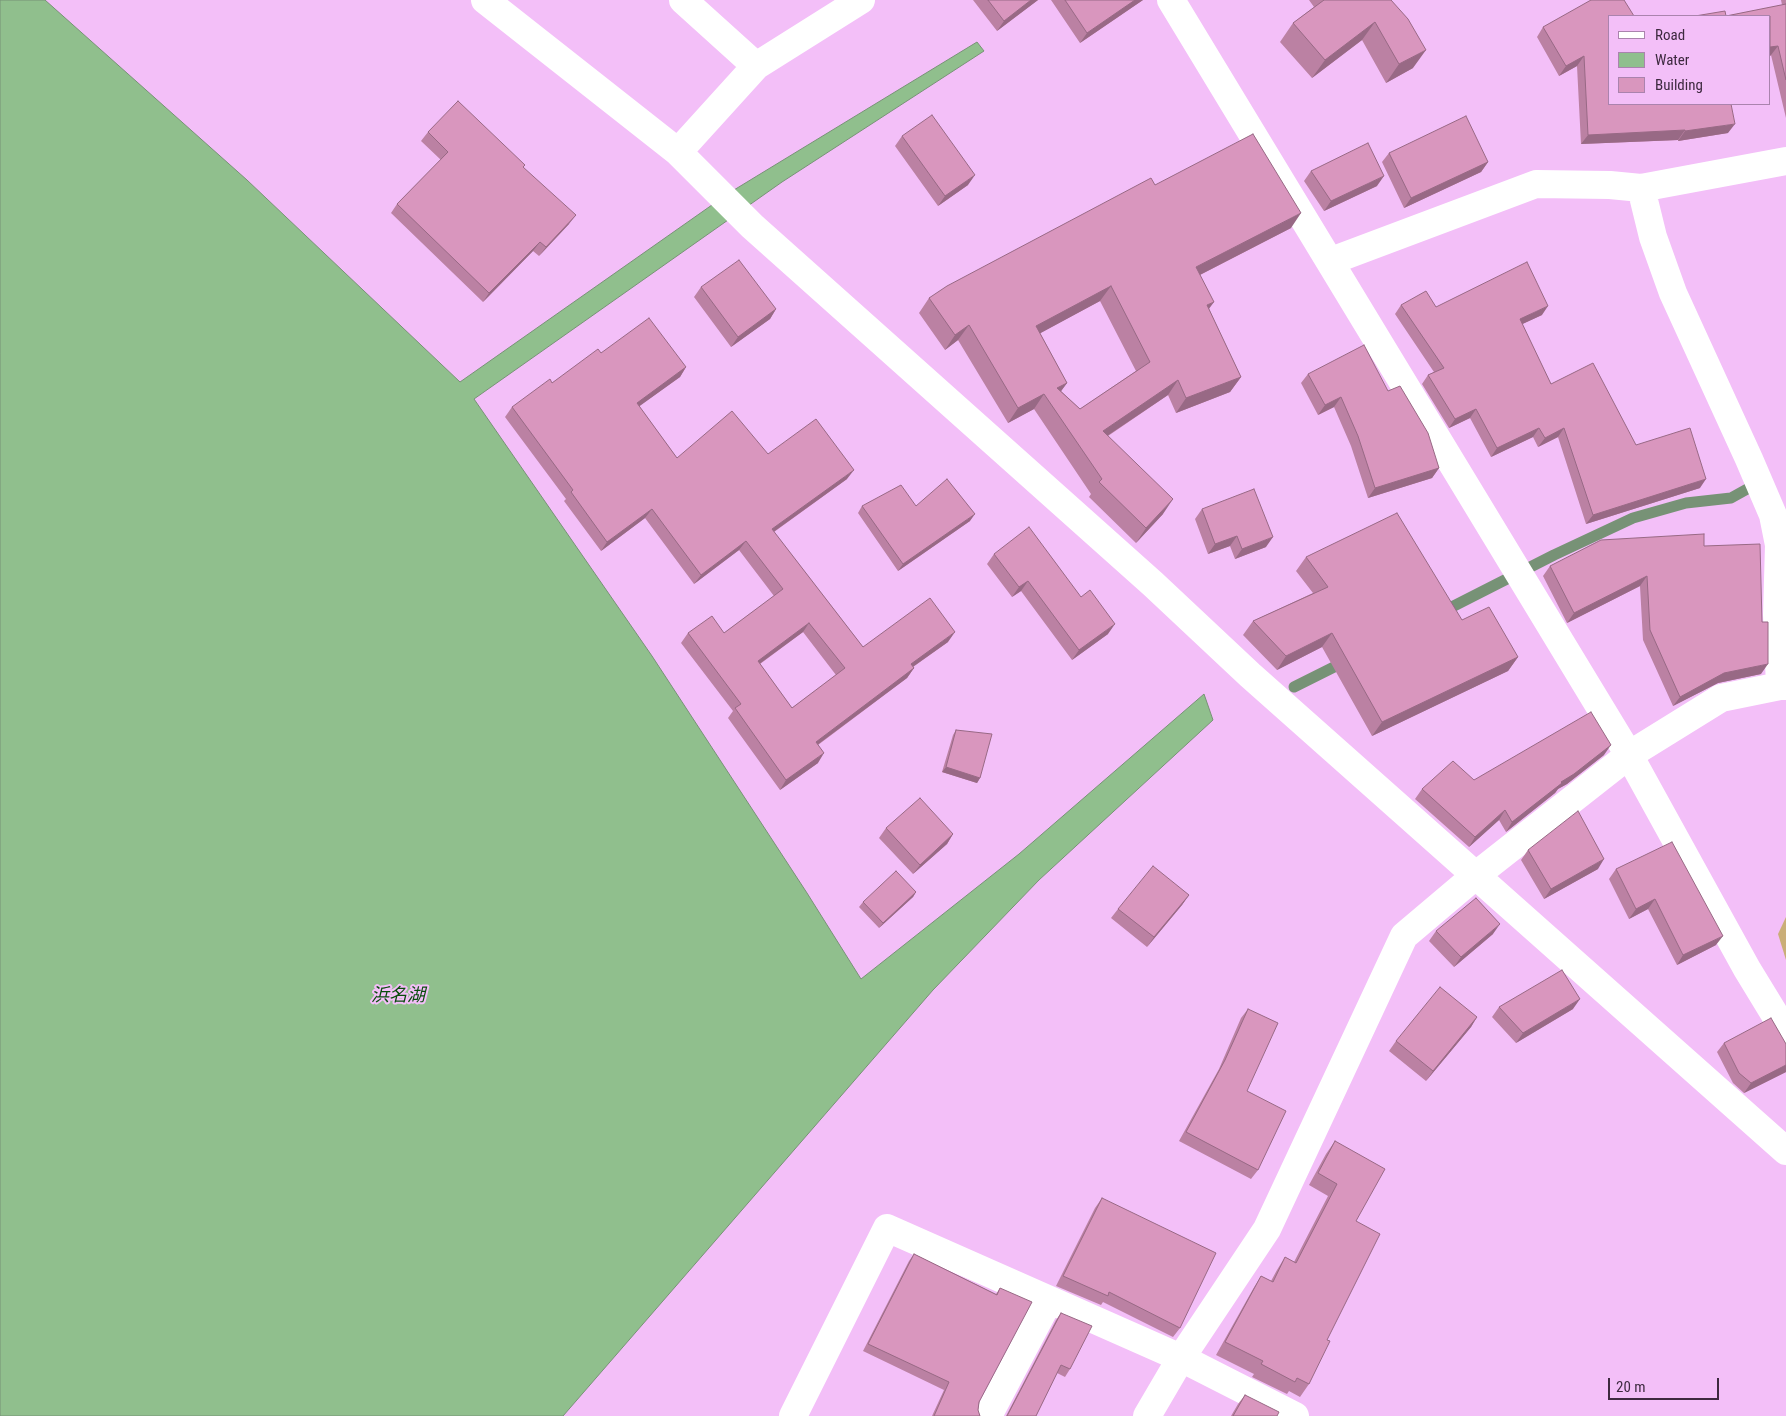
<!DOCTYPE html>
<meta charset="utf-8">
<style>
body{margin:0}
#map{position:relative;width:1786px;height:1416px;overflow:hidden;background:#f3bff8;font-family:"Roboto Condensed",sans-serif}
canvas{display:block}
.legend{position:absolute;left:1608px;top:15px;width:162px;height:90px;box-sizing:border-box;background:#f3bff8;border:1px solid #aa83ae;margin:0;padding:6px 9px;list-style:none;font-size:15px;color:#3d293f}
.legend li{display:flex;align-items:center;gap:10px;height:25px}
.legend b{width:25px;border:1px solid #aa83ae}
.scale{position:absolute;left:1608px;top:1378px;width:111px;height:22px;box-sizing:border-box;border:2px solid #3d293f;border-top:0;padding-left:6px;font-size:15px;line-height:18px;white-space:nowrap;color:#3d293f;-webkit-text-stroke:4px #f3bff8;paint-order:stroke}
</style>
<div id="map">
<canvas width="1786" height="1416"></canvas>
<ul class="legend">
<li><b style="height:6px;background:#fff"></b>Road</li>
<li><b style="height:14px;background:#90bf8d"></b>Water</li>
<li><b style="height:14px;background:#d996be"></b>Building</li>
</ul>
<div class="scale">20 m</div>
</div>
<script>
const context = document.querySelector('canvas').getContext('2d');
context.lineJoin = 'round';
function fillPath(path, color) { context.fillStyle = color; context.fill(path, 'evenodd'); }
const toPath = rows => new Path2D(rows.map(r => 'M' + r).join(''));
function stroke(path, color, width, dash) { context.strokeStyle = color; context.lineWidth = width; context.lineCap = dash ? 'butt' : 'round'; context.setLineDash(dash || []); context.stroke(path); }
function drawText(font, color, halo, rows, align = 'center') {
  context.font = font + ' "Roboto Condensed","Noto Sans JP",sans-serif'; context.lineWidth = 4; context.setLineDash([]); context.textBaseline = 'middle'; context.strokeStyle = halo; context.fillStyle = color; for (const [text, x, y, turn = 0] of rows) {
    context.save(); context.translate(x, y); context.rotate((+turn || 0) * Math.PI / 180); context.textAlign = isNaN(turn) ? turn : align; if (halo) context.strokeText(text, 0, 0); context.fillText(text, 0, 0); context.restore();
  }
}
fillPath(toPath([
 [1786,917,1786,960,1778,934]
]), '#caae78');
const water = toPath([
 [0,0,45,0,247,180,460,382,729,193,977,42,984,51,782,182,474,399,652,656,807,893,861,979,1019,854,1204,694,1213,720,1039,880,933,990,563,1416,0,1416,0,0]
]);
fillPath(water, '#90bf8d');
stroke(water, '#779276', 1);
stroke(toPath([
 [1440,613,1554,555,1633,518,1686,503,1731,498,1749,488],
 [1294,687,1346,661]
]), '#779276', 11);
stroke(toPath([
 [485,0,678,152,752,226,1153,584,1250,675,1786,1151],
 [683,0,756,66],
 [1171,0,1629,755,1747,969,1786,1033],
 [678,152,756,66,861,0],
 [1641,188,1653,237,1673,293,1749,459,1773,515,1779,545,1777,615,1780,686],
 [1331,261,1536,184,1610,185,1641,188,1786,161],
 [793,1416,887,1228,1181,1358,1295,1416],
 [988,1416,1049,1300],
 [1147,1416,1181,1358,1267,1229,1404,936,1475,876,1629,755,1721,698,1780,686,1786,686]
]), '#fff', 28);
fillPath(toPath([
 [973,0,1038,0,997,31],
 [1051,0,1143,0,1080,43],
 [1309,0,1391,0,1413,68,1386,83,1362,40,1312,78,1280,42,1293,23,1314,7],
 [1781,0,1786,0,1786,118,1771,55,1770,56,1770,16,1726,16,1782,5],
 [1610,16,1728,133,1678,141,1678,140,1581,144,1577,66,1559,76,1537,37,1543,27],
 [428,132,523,168,569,224,539,256,533,251,483,302,391,213,397,204,441,160,421,141],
 [902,136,968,185,938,206,895,146],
 [1389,153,1488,162,1481,172,1404,208,1382,162],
 [1311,171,1377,186,1324,211,1304,181],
 [1155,185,1291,228,1200,275,1209,309,1241,377,1230,392,1176,413,1168,395,1108,436,1163,514,1136,543,1089,497,1091,494,1034,409,1008,423,958,340,945,350,919,313,929,298],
 [1100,301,1136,371,1080,409,1061,391,1067,383,1040,333],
 [701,287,776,309,770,319,731,347,694,297],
 [1401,305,1436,307,1542,315,1522,324,1551,384,1636,445,1700,488,1586,524,1558,437,1538,447,1533,437,1491,457,1470,418,1449,428,1422,384,1428,375,1434,372,1395,314],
 [601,353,686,367,680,377,639,406,677,458,768,454,847,479,774,532,863,647,948,642,913,667,914,668,907,678,818,745,818,763,780,790,728,718,733,711,681,643,688,633,724,633,774,596,739,550,694,584,645,518,601,551,564,501,566,499,505,417,512,407],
 [803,632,836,675,792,708,760,664],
 [1308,374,1388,391,1439,468,1432,478,1368,498,1351,446,1334,407,1318,415,1301,383],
 [862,506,916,506,970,521,898,571,858,513],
 [1202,509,1266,547,1235,559,1230,546,1208,554,1195,519],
 [1704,546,1761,674,1718,683,1673,706,1643,640,1640,586,1567,623,1543,576,1550,566],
 [994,554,1108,634,1072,660,1021,591,1012,597,987,564],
 [1306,557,1462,620,1518,657,1508,671,1372,736,1322,647,1277,670,1243,635,1253,621,1313,593,1296,571],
 [956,730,980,778,977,783,942,772,953,735],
 [1604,755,1567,784,1558,789,1555,793,1506,832,1499,820,1469,847,1415,799,1422,789,1474,780],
 [886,828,953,834,947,844,913,874,879,838],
 [1528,850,1598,869,1544,899,1521,860],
 [1616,869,1716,945,1677,965,1648,909,1629,919,1609,879],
 [916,892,913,897,879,928,859,907,863,902],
 [1189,895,1182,905,1147,947,1111,918,1118,909],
 [1436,931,1493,934,1454,967,1429,941],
 [1499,1007,1573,1009,1516,1043,1492,1017],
 [1248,1009,1247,1091,1258,1170,1251,1179,1179,1141,1219,1069,1241,1018],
 [1477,1017,1471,1027,1426,1081,1389,1051,1396,1041],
 [1724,1043,1786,1044,1786,1072,1744,1093,1733,1083,1717,1052],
 [1335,1141,1356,1221,1327,1340,1309,1384,1300,1397,1289,1391,1287,1394,1252,1377,1254,1374,1216,1355,1253,1289,1261,1276,1271,1281,1277,1270,1285,1257,1294,1262,1328,1196,1309,1185,1326,1154],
 [1102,1198,1180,1328,1173,1337,1103,1302,1101,1305,1056,1286,1095,1208],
 [914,1254,996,1294,1000,1288,978,1410,980,1416,932,1416,944,1390,863,1351,909,1261],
 [1061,1313,1070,1369,1065,1377,1057,1373,1036,1416,1006,1416,1056,1320],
 [1245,1395,1277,1416,1231,1416,1238,1404]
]), '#bb81a3');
fillPath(toPath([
 [1031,0,1038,0,997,31,1004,21],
 [1135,0,1143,0,1080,43,1087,33],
 [1375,22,1362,40,1312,78,1325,60],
 [1778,46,1771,55,1770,56,1770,47],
 [1426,50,1413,68,1386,83,1399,64],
 [1584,56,1577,66,1559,76,1566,66],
 [1735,124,1728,133,1678,141,1685,131],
 [1685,130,1678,140,1581,144,1588,135],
 [1488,162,1481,172,1404,208,1411,198],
 [975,175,968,185,938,206,945,196],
 [1384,176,1377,186,1324,211,1331,201],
 [1301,213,1291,228,1186,282,1196,267],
 [576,215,569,224,539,256,546,247],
 [540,242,533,251,483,302,489,293],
 [1111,286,1100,301,1026,341,1036,326],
 [1214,302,1203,317,1207,305],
 [1548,306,1542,315,1514,328,1520,319],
 [776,309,770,319,731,347,738,337],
 [969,325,958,340,945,350,955,335],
 [686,367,680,377,630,413,637,403],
 [1241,377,1230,392,1176,413,1186,398],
 [1178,380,1168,395,1092,446,1103,431],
 [1067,383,1056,398,1057,388],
 [1044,394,1034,409,1008,423,1018,408],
 [1341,397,1334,407,1318,415,1325,405],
 [1476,409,1470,418,1449,428,1455,419],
 [1539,428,1533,437,1491,457,1497,448],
 [1564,428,1558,437,1538,447,1545,438],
 [1439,468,1432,478,1368,498,1375,488],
 [854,470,847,479,765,538,772,529],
 [1706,479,1700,488,1586,524,1593,515],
 [1173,499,1163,514,1136,543,1146,528],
 [652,509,645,518,601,551,607,542],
 [975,514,970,521,898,571,903,564],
 [1237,536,1230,546,1208,554,1215,544],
 [1273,537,1266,547,1235,559,1242,549],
 [746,541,739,550,694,584,701,575],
 [1647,576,1640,586,1567,623,1574,613],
 [1028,581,1021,591,1012,597,1019,587],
 [809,623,803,632,751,670,758,661],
 [1115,624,1108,634,1072,660,1079,650],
 [955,632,948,642,904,673,911,664],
 [1332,633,1322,647,1277,670,1286,656],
 [1518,657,1508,671,1372,736,1382,722],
 [1768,664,1761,674,1718,683,1673,706,1680,697,1724,673],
 [914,668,907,678,809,751,816,742],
 [1611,745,1604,755,1567,784,1558,789,1555,793,1506,832,1512,822,1561,782],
 [824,753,818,763,780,790,786,780],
 [946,767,980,778,977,783,942,772],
 [1505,810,1499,820,1469,847,1475,837],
 [953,834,947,844,913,874,920,865],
 [1604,859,1598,869,1544,899,1551,889],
 [916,892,913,897,879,928,883,923],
 [1189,895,1182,905,1147,947,1154,937],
 [1655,899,1648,909,1629,919,1636,909],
 [1500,924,1493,934,1454,967,1461,957],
 [1723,936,1716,945,1677,965,1683,955],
 [1580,999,1573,1009,1516,1043,1523,1033],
 [1477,1017,1471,1027,1426,1081,1433,1071],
 [1786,1065,1786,1072,1744,1093,1751,1083]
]), '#986985');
const building = toPath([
 [988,0,1031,0,1004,21,988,0],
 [1065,0,1135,0,1087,33,1065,0],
 [1324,0,1391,0,1408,19,1426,50,1399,64,1375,22,1325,60,1293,23,1324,0],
 [1591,0,1624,0,1634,16,1610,16,1610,104,1731,104,1735,124,1685,131,1685,130,1588,135,1584,56,1566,66,1543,27,1591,0],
 [1786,4,1786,80,1778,46,1770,47,1770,16,1695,16,1725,11,1726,16,1786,4],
 [458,101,525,165,523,167,576,215,546,247,540,242,489,293,397,204,448,152,428,132,458,101],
 [932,115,975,175,945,196,902,136,932,115],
 [1466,116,1488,162,1411,198,1389,153,1466,116],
 [1253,134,1301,213,1196,267,1214,302,1207,305,1241,377,1186,398,1178,380,1103,431,1173,499,1146,528,1099,482,1102,479,1044,394,1018,408,969,325,955,335,929,298,947,286,1151,178,1155,185,1253,134],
 [1111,286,1150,362,1080,409,1057,388,1067,383,1036,326,1111,286],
 [1368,143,1384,176,1331,201,1311,171,1368,143],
 [739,260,776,309,738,337,701,287,739,260],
 [1527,262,1548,306,1520,319,1551,384,1593,363,1636,445,1690,428,1706,479,1593,515,1564,428,1545,438,1539,428,1497,448,1476,409,1455,419,1428,375,1444,368,1401,305,1426,291,1436,307,1527,262],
 [649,318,686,367,637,403,677,458,732,411,768,454,816,419,854,470,772,529,863,647,930,598,955,632,911,664,914,668,816,742,824,753,786,780,735,708,741,704,688,633,712,616,724,633,783,589,746,541,701,575,652,509,607,542,571,492,573,490,512,407,550,379,552,383,598,349,601,353,649,318],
 [809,623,845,668,792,708,758,661,809,623],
 [1364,345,1388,391,1400,386,1428,433,1439,468,1375,488,1358,436,1341,397,1325,405,1308,374,1364,345],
 [947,479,975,514,903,564,862,506,901,485,916,506,947,479],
 [1254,489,1273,537,1242,549,1237,536,1215,544,1202,509,1254,489],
 [1397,513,1462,620,1489,607,1518,657,1382,722,1332,633,1286,656,1253,621,1328,587,1306,557,1397,513],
 [1029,527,1081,597,1090,590,1115,624,1079,650,1028,581,1019,587,994,554,1029,527],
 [1704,534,1704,546,1760,544,1762,622,1768,622,1768,664,1724,673,1680,697,1650,630,1647,576,1574,613,1550,566,1601,540,1704,534],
 [1591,712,1611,745,1574,774,1561,782,1562,783,1512,822,1505,810,1475,837,1422,789,1453,761,1474,780,1591,712],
 [956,730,992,734,980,778,946,767,956,730],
 [920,798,953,834,920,865,886,828,920,798],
 [1578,811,1604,859,1551,889,1528,850,1578,811],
 [1672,842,1723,936,1683,955,1655,899,1636,909,1616,869,1672,842],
 [1153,866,1189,895,1154,937,1118,909,1153,866],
 [896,871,916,892,883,923,863,902,896,871],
 [1476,898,1500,924,1461,957,1436,931,1476,898],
 [1562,970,1580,999,1523,1033,1499,1007,1562,970],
 [1440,987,1477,1017,1433,1071,1396,1041,1440,987],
 [1248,1009,1278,1023,1247,1091,1286,1111,1258,1170,1186,1132,1225,1060,1248,1009],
 [1771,1018,1786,1044,1786,1065,1751,1083,1739,1073,1724,1043,1771,1018],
 [1335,1141,1385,1169,1356,1221,1380,1234,1327,1340,1330,1341,1309,1384,1297,1378,1295,1382,1261,1364,1263,1361,1225,1342,1261,1276,1273,1282,1285,1257,1296,1263,1337,1184,1318,1173,1335,1141],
 [1102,1198,1216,1253,1180,1328,1109,1292,1108,1296,1063,1276,1102,1198],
 [914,1254,997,1295,1000,1288,1032,1302,979,1402,978,1410,980,1416,934,1416,949,1382,868,1344,914,1254],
 [1061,1313,1092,1326,1070,1369,1061,1365,1036,1416,1007,1416,1061,1313],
 [1245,1395,1279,1412,1277,1416,1233,1416,1245,1395]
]);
fillPath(building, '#d996be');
stroke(building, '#986985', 1);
drawText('italic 18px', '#084d0c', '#f3bff8', [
 ["浜名湖",398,996]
]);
</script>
